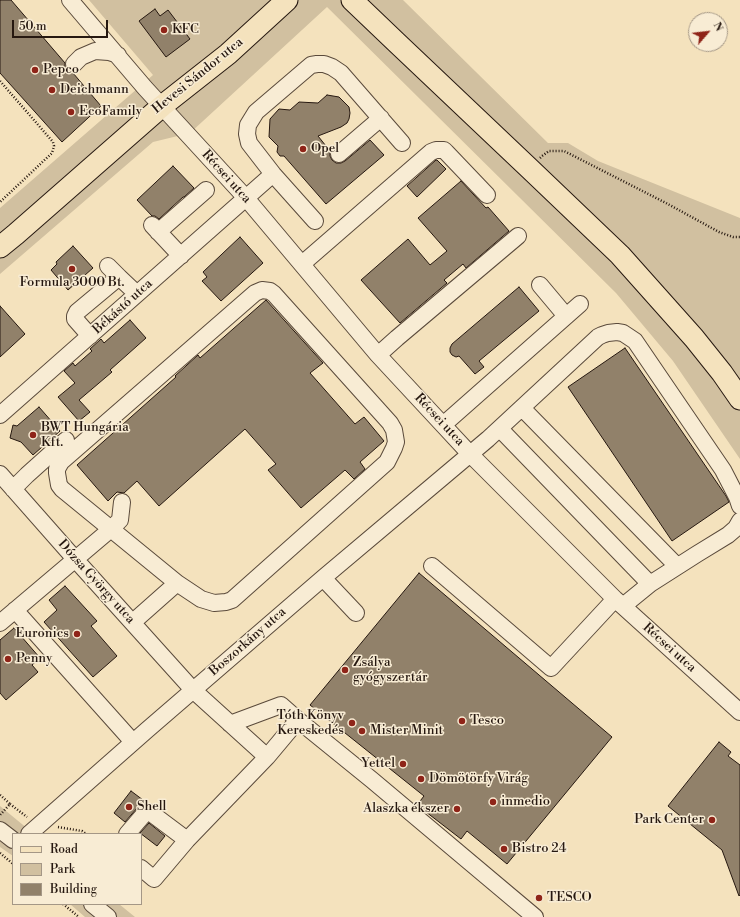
<!DOCTYPE html>
<meta charset="utf-8">
<style>
body{margin:0}
#map{position:relative;width:740px;height:917px;overflow:hidden;background:#f4e2bd;font-family:"Libre Bodoni",serif}
canvas{display:block}
.legend{position:absolute;left:12px;top:833px;width:130px;height:72px;box-sizing:border-box;background:#f8ecd4;border:1px solid #a49786;margin:0;padding:5px 7px;list-style:none;font-size:12px;color:#261810}
.legend li{display:flex;align-items:center;gap:8px;height:20px}
.legend b{width:20px;border:1px solid #a49786}
.north{position:absolute;left:688px;top:12px;width:40px;height:40px;box-sizing:border-box;background:#f8ecd4;border:1px solid #a49786;border-radius:50%;rotate:62deg;font-size:11px;font-weight:700;line-height:16px;text-align:center;color:#261810}
.north::after{content:'';display:block;margin:auto;width:14px;height:18px;background:#8f2418;clip-path:polygon(50% 0,100% 100%,50% 72%,0 100%)}
.scale{position:absolute;left:12px;top:20px;width:96px;height:18px;box-sizing:border-box;border:2px solid #261810;border-top:0;padding-left:5px;font-size:12px;line-height:14px;white-space:nowrap;color:#261810;-webkit-text-stroke:3px #f8ecd4;paint-order:stroke}
</style>
<div id="map">
<canvas width="740" height="917"></canvas>
<ul class="legend">
<li><b style="height:5px;background:#f4e2bd"></b>Road</li>
<li><b style="height:11px;background:#d1c0a0"></b>Park</li>
<li><b style="height:11px;background:#91816a"></b>Building</li>
</ul>
<div class="north">N</div>
<div class="scale">50 m</div>
</div>
<script>
const context = document.querySelector('canvas').getContext('2d');
context.lineJoin = 'round';
function fillPath(path, color) { context.fillStyle = color; context.fill(path, 'evenodd'); }
const toPath = rows => new Path2D(rows.map(r => 'M' + r).join(''));
function stroke(path, color, width, dash) { context.strokeStyle = color; context.lineWidth = width; context.lineCap = dash ? 'butt' : 'round'; context.setLineDash(dash || []); context.stroke(path); }
function drawText(font, color, halo, rows, align = 'center') {
  context.font = font + ' "Libre Bodoni",serif'; context.lineWidth = 3; context.setLineDash([]); context.textBaseline = 'middle'; context.strokeStyle = halo; context.fillStyle = color; for (const [text, x, y, turn = 0] of rows) {
    context.save(); context.translate(x, y); context.rotate((+turn || 0) * Math.PI / 180); context.textAlign = isNaN(turn) ? turn : align; if (halo) context.strokeText(text, 0, 0); context.fillText(text, 0, 0); context.restore();
  }
}
fillPath(toPath([
 [89,0,403,0,548,143,568,143,598,161,740,218,740,459,673,361,616,293,327,7,190,133,153,142,0,274,0,208,153,75],
 [0,806,34,834,13,834,13,856,0,847],
 [70,904,119,904,135,917,85,917]
]), '#d1c0a0');
const building = toPath([
 [0,0,11,0,65,63,65,67,67,70,73,73,101,106,62,142,0,73,0,0],
 [155,9,160,16,168,10,190,39,166,57,139,21,155,9],
 [327,95,339,97,349,107,350,113,349,119,347,123,341,127,318,136,330,151,330,156,332,160,336,163,341,163,345,161,370,140,384,155,326,204,284,156,280,156,277,152,278,146,269,137,270,119,279,109,290,110,299,102,318,103,327,95],
 [436,160,437,160,446,169,417,197,407,186,436,160],
 [173,166,194,188,184,197,183,197,159,219,155,216,152,216,137,200,173,166],
 [461,181,486,208,488,207,509,231,466,268,463,264,444,280,447,283,400,323,361,280,408,239,430,265,447,251,418,218,461,181],
 [240,237,263,263,221,301,202,281,207,277,203,272,240,237],
 [73,246,93,268,68,290,51,270,57,264,56,262,73,246],
 [519,287,539,311,479,361,484,367,475,374,459,356,456,357,452,355,450,352,450,348,452,344,519,287],
 [266,300,323,363,310,373,355,424,364,417,384,441,360,462,365,469,354,479,345,470,301,508,268,470,276,464,245,429,159,506,137,481,124,493,117,492,108,501,77,465,176,377,175,376,198,355,200,358,266,300],
 [0,306,25,334,0,357,0,306],
 [130,320,146,338,110,370,112,372,79,400,90,412,79,421,58,397,75,383,64,371,73,363,75,366,92,351,90,349,101,339,104,343,130,320],
 [625,348,726,496,729,502,672,541,568,387,625,348],
 [39,407,60,431,33,455,21,442,10,438,13,425,17,426,39,407],
 [419,573,612,737,507,864,467,831,461,839,417,805,424,796,310,705,419,573],
 [65,586,97,621,91,626,117,656,93,677,44,622,57,610,49,600,65,586],
 [14,628,40,658,32,665,38,672,6,700,0,693,0,640,14,628],
 [719,742,731,752,728,756,740,765,740,895,739,896,722,850,668,806,719,742],
 [131,791,147,803,142,804,138,807,125,822,114,813,131,791],
 [149,823,165,836,157,846,140,833,149,823]
]);
fillPath(building, '#91816a');
stroke(building, '#261810', 1);
const minor = toPath([
 [70,0,145,88,246,198,378,355,443,425,470,454,615,599,740,712],
 [74,64,81,57,95,51,109,52,118,55],
 [339,154,381,118],
 [315,221,273,174,249,143,247,134,248,125,256,112,311,65,317,64,324,64,332,67,341,73,402,143],
 [152,225,181,256],
 [158,232,206,190],
 [302,264,431,152,436,150,444,150,446,152,487,195],
 [108,266,119,277],
 [540,285,566,316],
 [262,290,270,291,274,294,390,423,394,430,396,442,394,448,387,462,232,600,226,602,214,603,201,599,177,583,62,489,59,485,57,473,57,469,61,462,255,293,262,290],
 [90,336,75,319,75,316,77,312,119,277,137,294],
 [378,355,397,338,518,236],
 [522,408,677,566],
 [0,415,273,174],
 [443,425,580,304],
 [500,429,650,584],
 [0,474,75,559,193,690,267,757],
 [13,489,27,475,66,440],
 [432,566,551,668,615,599],
 [323,578,356,613],
 [623,606,650,584,697,554,728,535,736,528,740,521],
 [15,610,133,742],
 [133,622,177,583],
 [0,623,111,529,120,520,122,502],
 [230,724,281,705,298,720],
 [0,830,13,840],
 [29,834,147,730,323,578,488,439,598,337,602,335,608,333,617,332,623,333,635,341,723,470,737,497,740,506],
 [127,834,145,813,148,812,151,813,187,840],
 [141,868,154,879,187,840,267,757,298,720,372,780,535,917],
 [92,904,108,917]
]);
const major = toPath([
 [352,0,396,42,530,169,620,255,694,338,722,373,740,399],
 [0,247,16,234,162,106,228,54,287,0]
]);
stroke(minor, '#5a4a3b', 18);
stroke(major, '#261810', 23);
stroke(toPath([
 [0,81,53,142,54,146,52,153,0,202],
 [540,158,542,156,549,151,564,151,666,203,719,232,733,237,740,237],
 [0,795,10,804,0,815],
 [10,804,27,817],
 [58,827,82,831,86,834],
 [0,853,13,864],
 [63,904,79,917]
]), '#261810', 2.5, [1, 2]);
stroke(minor, '#f8ecd4', 16);
stroke(major, '#f4e2bd', 21);
for (const [x, y, r, color] of [
 [164,30,4,"#8f2418"],
 [35,70,4,"#8f2418"],
 [52,90,4,"#8f2418"],
 [71,112,4,"#8f2418"],
 [303,149,4,"#8f2418"],
 [72,269,4,"#8f2418"],
 [33,435,4,"#8f2418"],
 [77,634,4,"#8f2418"],
 [8,659,4,"#8f2418"],
 [345,670,4,"#8f2418"],
 [462,721,4,"#8f2418"],
 [352,723,4,"#8f2418"],
 [362,731,4,"#8f2418"],
 [403,764,4,"#8f2418"],
 [421,779,4,"#8f2418"],
 [493,802,4,"#8f2418"],
 [129,807,4,"#8f2418"],
 [457,809,4,"#8f2418"],
 [712,820,4,"#8f2418"],
 [504,849,4,"#8f2418"],
 [539,898,4,"#8f2418"]
]) { const dot = new Path2D(); dot.arc(x, y, r, 0, 2 * Math.PI); context.fillStyle = color; context.fill(dot); stroke(dot, '#f8ecd4', 1.5); }
drawText('13px', '#261810', '#f8ecd4', [
 ["KFC",172,30],
 ["Pepco",43,70],
 ["Deichmann",60,90],
 ["EcoFamily",79,112],
 ["Opel",311,149],
 ["Formula 3000 Bt.",72,283,"center"],
 ["BWT Hungária",41,428],
 ["Kft.",41,443],
 ["Euronics",69,634,"right"],
 ["Penny",16,659],
 ["Zsálya",353,663],
 ["gyógyszertár",353,678],
 ["Tóth Könyv",344,716,"right"],
 ["Kereskedés",344,731,"right"],
 ["Tesco",470,721],
 ["Mister Minit",370,731],
 ["Yettel",395,764,"right"],
 ["Dömötörfy Virág",429,779],
 ["inmedio",501,802],
 ["Shell",137,807],
 ["Alaszka ékszer",449,809,"right"],
 ["Park Center",704,820,"right"],
 ["Bistro 24",512,849],
 ["TESCO",547,898]
], 'left');
drawText('13px', '#261810', '#f8ecd4', [
 ["Hevesi Sándor utca",198,76,-39],
 ["Récsei utca",226,177,48],
 ["Békástó utca",123,307,-42],
 ["Récsei utca",439,420,47],
 ["Dózsa György utca",96,582,48],
 ["Boszorkány utca",248,642,-41],
 ["Récsei utca",669,648,42]
]);
</script>
